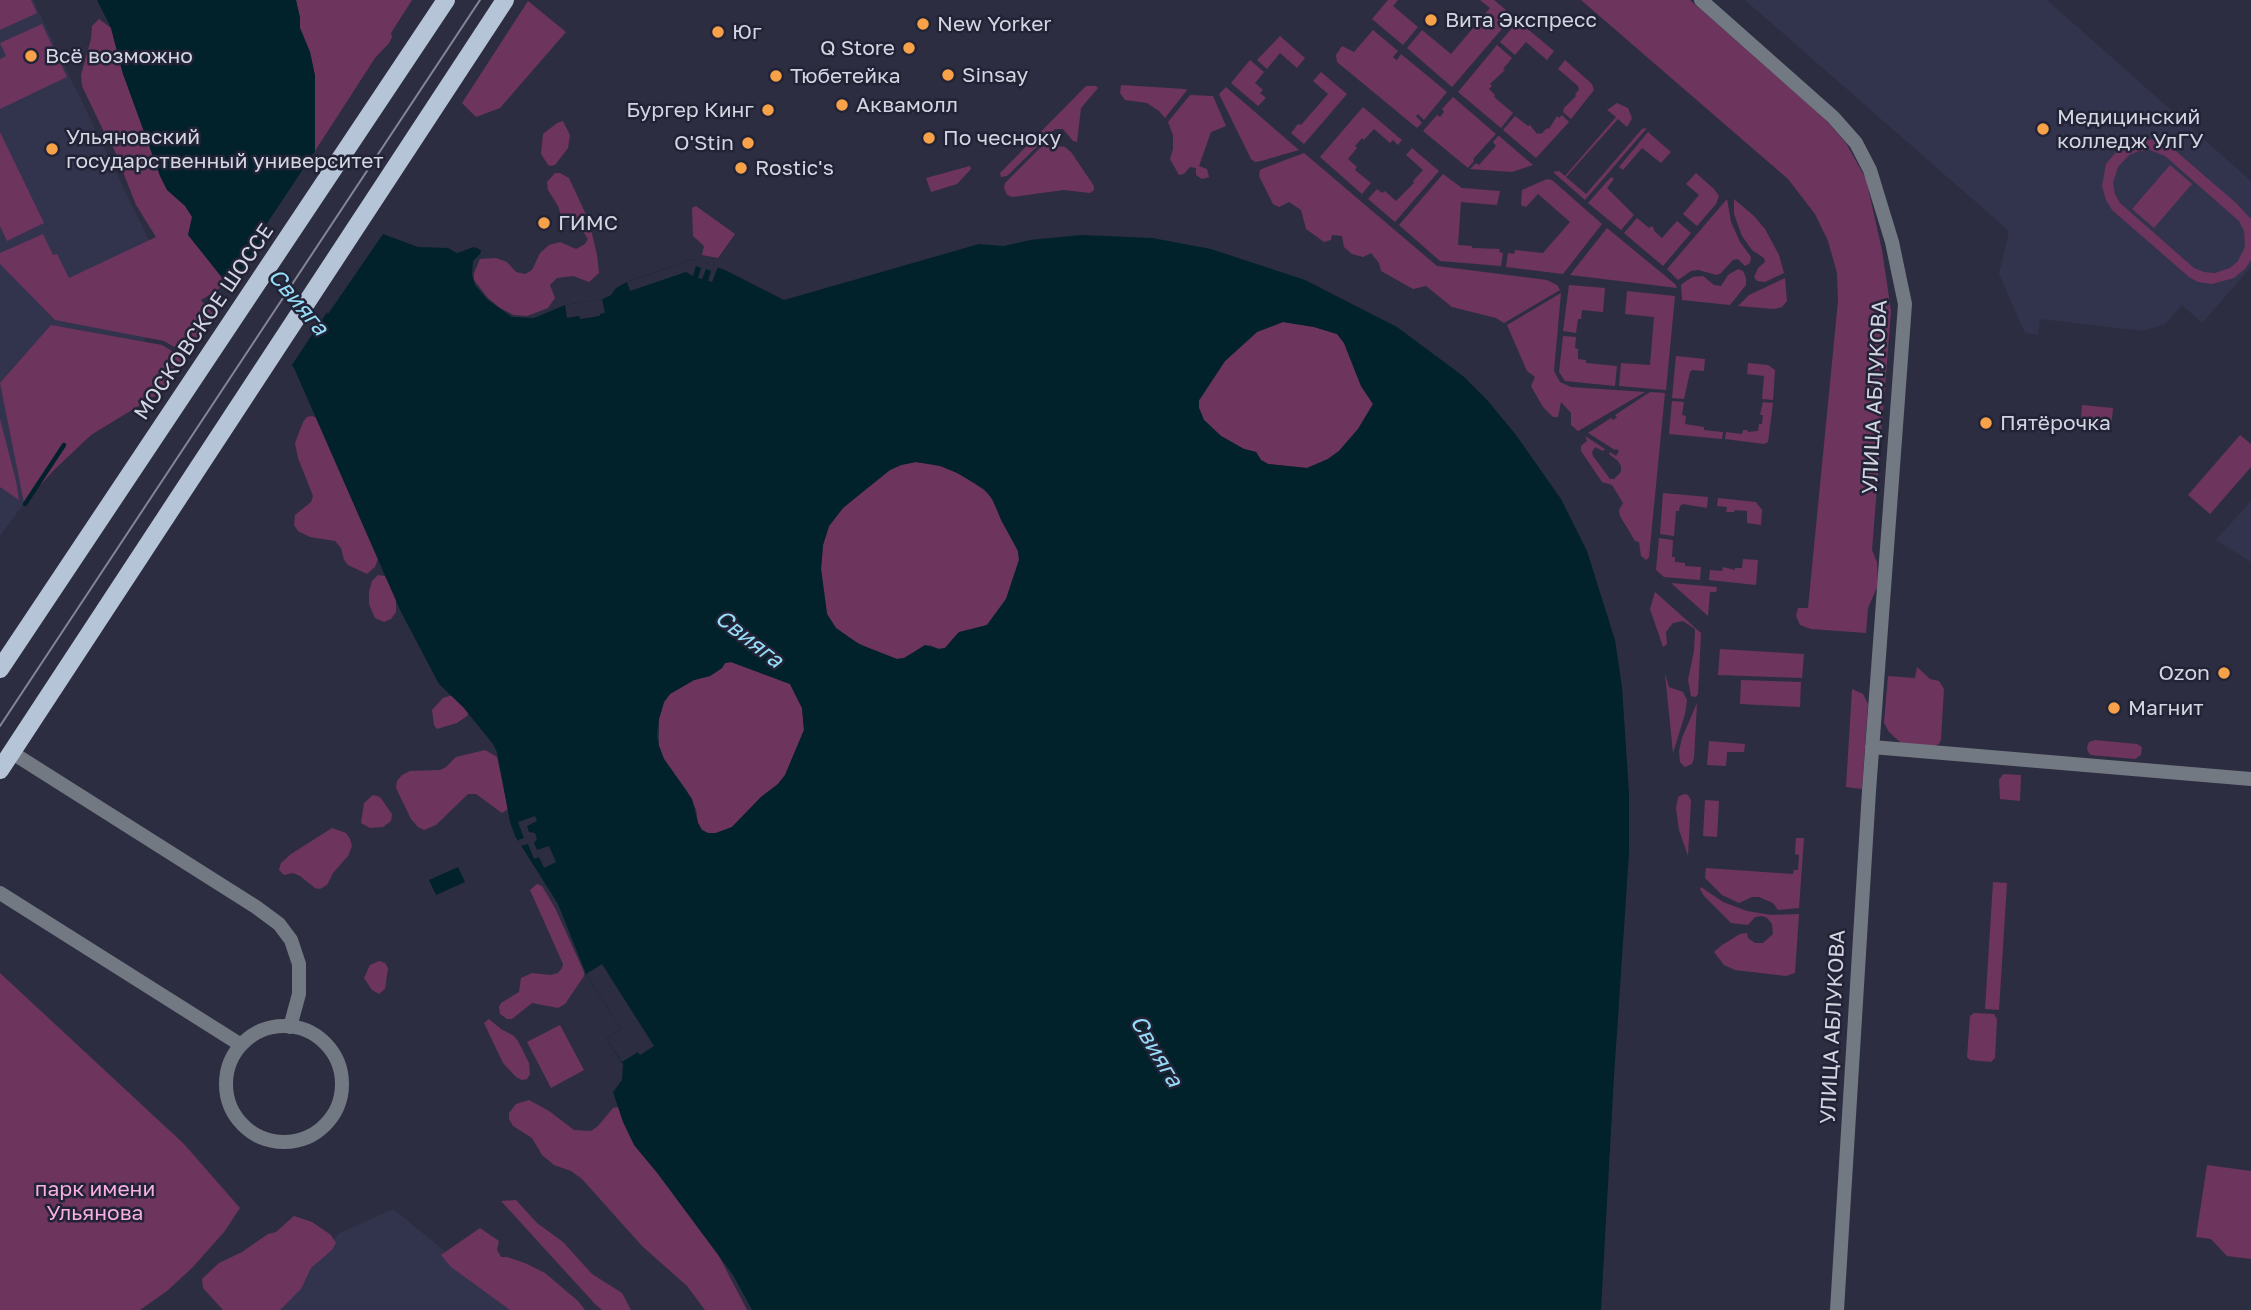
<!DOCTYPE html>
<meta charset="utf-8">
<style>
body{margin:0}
canvas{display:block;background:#2c2d40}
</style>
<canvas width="2251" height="1310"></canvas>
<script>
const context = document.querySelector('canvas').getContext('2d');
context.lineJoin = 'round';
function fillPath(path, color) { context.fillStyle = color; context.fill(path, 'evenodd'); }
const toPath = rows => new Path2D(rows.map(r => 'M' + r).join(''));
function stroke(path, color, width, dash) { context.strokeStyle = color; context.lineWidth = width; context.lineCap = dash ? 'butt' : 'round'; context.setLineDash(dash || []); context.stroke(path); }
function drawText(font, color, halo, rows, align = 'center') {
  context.font = font + ' "Golos Text",sans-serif'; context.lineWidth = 5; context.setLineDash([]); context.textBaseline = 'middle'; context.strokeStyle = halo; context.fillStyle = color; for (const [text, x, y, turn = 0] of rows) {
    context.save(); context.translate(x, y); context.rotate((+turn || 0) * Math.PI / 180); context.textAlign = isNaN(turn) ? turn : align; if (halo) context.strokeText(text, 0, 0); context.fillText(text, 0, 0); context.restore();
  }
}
fillPath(toPath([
 [0,0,33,0,176,297,0,536],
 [1745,0,2047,0,2251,181,2251,267,2202,323,2182,305,2165,324,2143,331,2040,319,2038,335,2025,333,1999,274,2009,231],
 [2251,501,2251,562,2216,540],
 [393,1209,517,1310,270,1310,275,1294,340,1233]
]), '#32334d');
fillPath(toPath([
 [0,0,31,0,37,13,0,30],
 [296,0,412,0,391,33,392,37,389,43,375,58,315,151,315,76,310,52,300,28,300,18],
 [1388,0,1398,0,1393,6,1418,27,1403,45,1372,19],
 [1480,0,1494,0,1513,16,1452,87,1407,48,1422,30,1451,54,1490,8],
 [1581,0,1690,0,1824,118,1846,143,1866,179,1882,250,1891,311,1872,550,1877,562,1878,585,1868,608,1866,633,1811,629,1800,625,1796,616,1798,608,1808,608,1838,301,1837,273,1828,241,1815,214,1788,179],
 [528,1,566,32,500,108,476,117,462,103],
 [99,19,111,28,123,74,226,274,222,286,217,290,213,290,216,291,201,300,214,315,188,355,164,341,55,320,0,264,0,253,43,234,53,255,57,254,69,278,156,237,136,205,114,149,105,134,82,86,81,75,91,39,92,26],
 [1518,21,1554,51,1547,60,1526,42,1515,55,1500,42],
 [42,24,67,77,0,109,0,59,6,56,0,43],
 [1373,30,1398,51,1393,57,1395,59,1397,60,1401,54,1447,92,1424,120,1418,114,1416,116,1422,123,1417,128,1337,62,1336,55,1342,46,1354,52],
 [1280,36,1305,58,1297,68,1280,53,1267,69,1257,60],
 [1497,45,1512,58,1503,69,1505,70,1490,84,1492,86,1489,89,1495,95,1494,97,1513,113,1501,128,1458,92],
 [1250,60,1264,72,1255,83,1263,90,1260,93,1266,98,1258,106,1231,83],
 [1565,60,1592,84,1594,90,1571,119,1563,112,1564,108,1576,96,1575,94,1579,90,1578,86,1558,69],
 [1321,72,1347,94,1304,144,1291,133,1298,124,1301,125,1328,94,1313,81],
 [1121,85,1185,89,1187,90,1165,118,1159,111,1147,103,1125,100,1120,93],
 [1086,86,1096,86,1098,88,1081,108,1077,142,1073,141,1063,129,1055,129,1007,176,1001,177,1000,173],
 [1226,87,1299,150,1261,161,1255,162,1251,159,1219,94],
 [1190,95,1213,96,1226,126,1211,132,1199,166,1207,169,1209,177,1202,179,1196,175,1196,168,1190,167,1184,174,1179,175,1170,159,1173,149,1173,135,1168,122],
 [1453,97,1496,134,1473,159,1474,161,1468,168,1423,131,1437,115,1440,117,1444,112,1442,109],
 [1617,103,1628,108,1632,118,1630,122,1627,127,1618,119,1566,177,1586,194,1642,129,1647,128,1585,200,1553,172,1559,171,1565,176,1616,117,1607,110],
 [1363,107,1402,140,1398,145,1393,140,1390,143,1374,129,1364,140,1362,138,1355,146,1357,148,1348,159,1357,167,1355,170,1371,183,1362,194,1320,157],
 [1562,115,1569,122,1536,158,1503,130,1515,116,1528,126,1530,125,1537,134,1539,133,1541,134,1547,128,1549,129,1557,116,1559,118],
 [563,121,570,135,568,148,555,165,549,166,541,154,543,134,557,123],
 [0,132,44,223,7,241,0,226],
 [1648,132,1671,152,1661,163,1642,148,1623,170,1619,167],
 [1498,136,1499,136,1533,165,1512,172,1470,169,1476,163,1479,165,1496,146,1493,142],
 [2142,139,2157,140,2170,146,2236,203,2251,219,2251,260,2245,269,2234,278,2212,284,2198,282,2189,277,2112,210,2106,200,2102,186,2106,164,2121,146],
 [2150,150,2165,156,2239,221,2244,231,2245,247,2238,261,2230,268,2215,273,2204,272,2194,268,2120,203,2115,194,2113,183,2118,167,2129,155,2139,151],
 [1048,145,1065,147,1071,152,1094,186,1094,190,1090,193,1064,190,1012,197,1007,195,1004,188,1005,183,1041,147],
 [1412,148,1439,171,1395,222,1368,199,1377,189,1382,193,1385,191,1396,201,1414,183,1413,181,1423,170,1406,155],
 [1304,153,1437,266,1547,280,1557,285,1560,290,1504,323,1496,318,1452,307,1426,286,1413,289,1381,271,1379,263,1371,253,1363,257,1352,254,1344,247,1342,236,1332,235,1331,240,1324,242,1306,229,1301,210,1289,202,1279,207,1273,204,1259,176,1260,170,1264,168],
 [2170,165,2192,184,2154,228,2132,209],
 [970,166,971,169,957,184,931,192,926,178],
 [555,173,560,173,569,178,589,221,597,255,599,273,589,282,573,276,557,278,550,285,555,298,548,308,527,316,514,315,500,308,487,297,474,280,474,273,480,259,496,258,507,262,516,272,525,274,532,270,540,253,549,245,560,242,576,249,585,244,588,239,584,233,575,224,562,218,558,206,548,190,547,182],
 [1696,173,1714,189,1719,196,1716,204,1697,226,1683,214,1699,195,1686,184],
 [1443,174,1462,188,1500,191,1497,205,1461,202,1458,245,1472,246,1472,248,1500,249,1499,252,1503,253,1501,266,1440,261,1399,225],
 [1611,177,1614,179,1607,188,1634,215,1621,230,1588,203],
 [1547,179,1552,180,1602,224,1563,274,1506,267,1508,253,1514,254,1515,250,1543,253,1570,222,1538,194,1526,207,1521,205,1522,190],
 [1727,199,1731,222,1740,242,1751,257,1750,263,1745,266,1738,259,1733,260,1721,273,1717,275,1698,270,1691,271,1678,280,1667,269],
 [1734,199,1754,216,1765,229,1779,255,1784,273,1765,282,1757,281,1754,277,1758,268,1765,262,1764,258,1752,250,1742,236,1734,214],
 [696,206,735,234,718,258,702,255,704,246,693,236,692,208],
 [1637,218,1649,228,1652,226,1654,229,1654,231,1662,238,1677,221,1691,233,1663,266,1624,233],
 [1607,228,1675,284,1677,288,1570,275],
 [1738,269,1743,271,1746,278,1746,285,1730,305,1682,300,1681,285,1686,281,1693,277,1703,276,1714,285,1721,286,1728,275],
 [1785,278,1787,301,1782,307,1774,309,1738,306,1749,295],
 [1569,285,1605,288,1603,312,1582,310,1581,319,1578,319,1576,333,1563,331],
 [1627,291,1675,296,1666,390,1619,386,1621,363,1650,365,1654,317,1625,314],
 [1561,293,1554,371,1560,382,1571,387,1645,392,1578,431,1571,425,1571,413,1561,402,1558,417,1553,417,1543,407,1531,386,1535,377,1527,371,1507,325],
 [1283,322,1314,327,1337,334,1344,343,1361,386,1373,404,1358,429,1339,451,1328,459,1307,468,1268,464,1261,460,1256,452,1244,449,1221,436,1204,420,1199,408,1199,401,1225,361,1257,332],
 [51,325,162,345,185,359,163,391,91,435,55,469,24,503,0,383],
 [1563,336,1576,337,1575,348,1578,349,1578,359,1586,360,1586,363,1617,366,1615,386,1565,381,1559,372],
 [1676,356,1705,359,1704,371,1692,370,1690,372,1684,399,1672,398],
 [1748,363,1768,365,1775,370,1773,400,1762,399,1764,376,1747,374],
 [1650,392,1665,393,1649,557,1646,560,1641,556,1639,542,1635,541,1620,516,1619,510,1623,503,1612,485,1602,482,1581,451,1581,446,1587,441,1585,436,1605,449,1603,451,1595,447,1592,452,1593,456,1610,479,1614,479,1621,472,1621,466,1618,461,1609,454,1610,452,1616,456,1619,451,1616,449,1615,450,1588,433,1611,418,1613,420,1617,417,1615,415],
 [1672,401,1684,402,1682,415,1686,416,1685,424,1704,427,1704,430,1723,432,1722,439,1669,434],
 [1763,402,1773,403,1768,442,1764,444,1725,439,1726,432,1742,434,1743,430,1747,430,1748,432,1758,431,1759,424,1762,424,1763,415,1760,415],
 [2082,405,2113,408,2111,431,2080,428],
 [312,416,321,419,379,556,375,567,367,574,348,565,344,560,341,548,335,541,310,537,298,531,294,525,295,515,311,502,313,496,298,458,295,443,303,422,307,417],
 [0,419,16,481,19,500,0,487],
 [2240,435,2251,444,2251,467,2210,514,2188,495],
 [936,455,989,494,1018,551,1019,560,1006,599,987,625,957,634,945,648,939,649,930,645,904,658,897,659,872,650,850,639,836,628,827,614,821,569,823,545,829,526,843,508,854,498,890,470,901,465,916,462,931,464],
 [1663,493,1708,497,1707,508,1683,504,1680,506,1679,511,1676,511,1674,536,1660,534],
 [1718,498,1756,502,1762,510,1761,525,1747,523,1747,511,1735,510,1734,512,1726,512,1727,507,1717,506],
 [1659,538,1673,540,1672,557,1675,557,1675,562,1685,563,1685,566,1701,567,1700,580,1664,577,1656,570],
 [1743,559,1758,560,1756,585,1709,580,1710,570,1722,571,1723,567,1735,570,1735,568,1742,568],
 [378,575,385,576,396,597,396,612,391,619,384,622,375,618,369,604,369,592,372,581],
 [1671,583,1717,587,1716,592,1710,592,1708,616],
 [1655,592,1701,633,1698,694,1696,697,1691,696,1688,680,1694,651,1695,629,1683,621,1673,623,1666,632,1667,644,1663,647,1650,609],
 [1720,649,1804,654,1802,678,1718,675],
 [731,662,790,684,802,708,804,730,785,775,778,784,761,797,732,827,716,833,708,833,702,830,698,823,696,809,687,791,664,759,659,746,659,719,664,702,670,694,694,680,710,676,722,668,725,663],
 [1917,667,1930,679,1939,681,1944,689,1941,739,1939,744,1934,746,1901,743,1889,732,1884,723,1888,676,1915,678],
 [1665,674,1669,687,1683,692,1687,700,1685,714,1673,753],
 [1741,680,1801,682,1800,707,1740,704],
 [1852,689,1863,694,1868,704,1862,789,1846,787],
 [453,695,470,710,467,716,457,723,437,729,434,725,432,710,443,698],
 [1697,703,1694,758,1692,764,1685,767,1680,762,1679,751,1682,738],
 [2095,740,2137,744,2142,747,2141,755,2135,759,2091,755,2088,752,2087,747,2089,742],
 [1709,741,1745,744,1744,752,1727,752,1726,766,1707,765],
 [485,750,497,757,508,809,502,813,476,794,468,794,436,825,424,830,418,827,411,819,396,788,397,781,402,775,410,771,440,770,446,767,456,757],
 [2003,774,2021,775,2020,801,2000,799,1999,780],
 [1684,794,1688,795,1691,800,1688,856,1679,830,1676,808,1678,797],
 [373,795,380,797,392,814,391,821,383,827,370,828,361,823,364,803],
 [1705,800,1719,801,1717,837,1703,836],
 [332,828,346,833,350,839,352,846,348,856,333,873,327,885,320,889,315,888,300,876,293,873,284,875,279,870,281,863,291,854],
 [1796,838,1804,838,1799,908,1778,910,1773,903,1759,897,1752,897,1739,903,1722,895,1705,878,1706,868,1793,874,1794,870,1798,870,1799,855,1795,854],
 [1993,882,2007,883,1999,1010,1985,1009],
 [537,884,542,886,555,908,584,972,584,976,565,1004,558,1008,532,1003,512,1019,507,1019,500,1014,499,1007,501,1003,519,992,521,978,532,973,551,975,558,973,562,968,563,964,530,890],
 [1701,887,1723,902,1747,911,1771,915,1799,914,1795,973,1786,976,1735,970,1724,965,1714,952,1722,945,1740,934,1747,933,1748,938,1755,943,1763,943,1773,934,1772,924,1767,918,1762,916,1755,917,1748,925,1731,923,1704,896,1700,889],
 [379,961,385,963,388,968,385,989,379,994,372,990,364,978,370,965],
 [0,973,184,1144,240,1208,224,1232,192,1268,167,1291,140,1310,0,1310],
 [1974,1013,1994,1014,1997,1019,1995,1058,1991,1062,1970,1060,1967,1057,1970,1016],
 [489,1019,501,1029,514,1036,518,1041,529,1063,530,1074,527,1079,522,1080,516,1077,503,1063,484,1023],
 [560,1025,584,1070,551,1088,527,1042],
 [529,1100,549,1111,574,1130,591,1131,598,1126,613,1108,618,1107,683,1187,747,1310,705,1310,687,1286,642,1246,582,1179,571,1171,554,1165,542,1155,532,1138,513,1126,509,1119,509,1113,516,1104],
 [2207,1165,2251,1171,2251,1259,2227,1256,2211,1239,2196,1237],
 [516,1200,537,1223,563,1242,592,1274,622,1293,631,1310,602,1310,595,1304,501,1201],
 [294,1216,312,1222,331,1235,336,1243,332,1250,311,1268,301,1289,280,1310,223,1310,203,1288,202,1279,219,1263,242,1252,268,1234,276,1232],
 [480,1228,499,1241,497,1250,501,1257,507,1257,525,1263,545,1273,578,1301,585,1310,510,1310,451,1267,441,1255]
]), '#6d345e');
fillPath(toPath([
 [97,0,296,0,300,18,300,28,310,52,315,76,315,151,264,228,328,314,383,234,418,247,448,248,457,253,474,247,481,250,480,254,473,261,472,275,475,285,488,300,512,317,534,318,565,305,603,299,611,295,616,288,627,282,693,259,725,270,784,300,979,244,1004,246,1030,240,1081,235,1152,238,1211,249,1305,280,1397,327,1463,376,1488,401,1516,435,1561,499,1587,551,1615,640,1622,687,1629,793,1629,853,1614,1077,1601,1310,752,1310,733,1275,658,1174,634,1145,623,1122,613,1092,622,1080,623,1064,606,1039,621,1029,586,974,558,904,515,836,510,822,497,752,493,744,463,707,439,684,401,612,294,368,188,235,192,217,185,206,167,190,160,176,123,74,111,28],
 [1283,322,1314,327,1337,334,1344,343,1361,386,1373,404,1358,429,1339,451,1328,459,1307,468,1268,464,1261,460,1256,452,1244,449,1221,436,1204,420,1199,408,1199,400,1225,361,1257,332],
 [916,462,940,466,957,473,984,489,993,500,1001,520,1018,551,1019,560,1006,599,987,625,959,632,945,648,939,649,925,645,904,658,897,659,859,644,836,628,827,614,821,569,823,545,829,526,843,508,890,470,901,465],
 [731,662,790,684,802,708,804,730,785,775,778,784,761,797,732,827,716,833,708,833,702,830,698,823,692,799,664,759,659,746,657,736,659,719,664,702,670,694,694,680,710,676,722,668,725,663],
 [458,867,465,882,436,895,429,880]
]), '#01212b');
fillPath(toPath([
 [269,228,328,309,368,250,290,368,228,291],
 [693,259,718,267,712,282,708,281,711,271,706,269,702,279,698,278,701,268,696,266,693,276,686,272,630,291,627,282],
 [602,299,605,313,600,314,600,316,580,319,579,316,567,318,565,305],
 [535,816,537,821,527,826,529,832,535,833,537,839,534,843,537,850,549,846,556,862,544,868,539,857,534,859,528,844,521,846,518,840,524,838,518,822],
 [602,964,654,1046,640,1055,638,1052,622,1062,606,1039,621,1029,586,974]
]), '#2c2d40');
stroke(toPath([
 [25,504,64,445]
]), '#01212b', 4.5);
stroke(toPath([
 [1701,0,1833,117,1856,143,1870,170,1892,242,1905,304,1869,791,1837,1310],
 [1872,747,2251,779],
 [11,752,256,907,279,924,291,940,299,964,299,994,290,1027],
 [0,893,241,1045],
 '226 1084a58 58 0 1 1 116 0a58 58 0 1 1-116 0Z'
]), '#727982', 14);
stroke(toPath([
 [0,669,446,0],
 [0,770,505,0]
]), '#b5c4d6', 18);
stroke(toPath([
 [0,726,480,0]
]), '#848595', 2);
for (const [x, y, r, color] of [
 [1431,20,7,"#f7a149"],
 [923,24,7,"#f7a149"],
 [718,32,7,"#f7a149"],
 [909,48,7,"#f7a149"],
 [31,56,7,"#f7a149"],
 [948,75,7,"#f7a149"],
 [776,76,7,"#f7a149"],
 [842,105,7,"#f7a149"],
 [768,110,7,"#f7a149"],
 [2043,129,7,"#f7a149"],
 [929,138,7,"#f7a149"],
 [748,143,7,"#f7a149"],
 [52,149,7,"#f7a149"],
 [741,168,7,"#f7a149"],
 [544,223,7,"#f7a149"],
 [1986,423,7,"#f7a149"],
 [2224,673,7,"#f7a149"],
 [2114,708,7,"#f7a149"]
]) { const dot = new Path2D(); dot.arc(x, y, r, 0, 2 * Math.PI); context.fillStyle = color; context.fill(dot); stroke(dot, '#222336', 2.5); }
drawText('21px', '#d3d5e1', '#222336', [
 ["Вита Экспресс",1445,20],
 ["New Yorker",937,24],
 ["Юг",732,32],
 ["Q Store",895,48,"right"],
 ["Всё возможно",45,56],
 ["Sinsay",962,75],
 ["Тюбетейка",790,76],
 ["Аквамолл",856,105],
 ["Бургер Кинг",754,110,"right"],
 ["Медицинский",2057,117],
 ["колледж УлГУ",2057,141],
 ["Ульяновский",66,137],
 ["государственный университет",66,161],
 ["По чесноку",943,138],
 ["O'Stin",734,143,"right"],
 ["Rostic's",755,168],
 ["ГИМС",558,223],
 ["Пятёрочка",2000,423],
 ["Ozon",2210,673,"right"],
 ["Магнит",2128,708]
], 'left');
drawText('21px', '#d3d5e1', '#222336', [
 ["МОСКОВСКОЕ ШОССЕ",204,322,-56],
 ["УЛИЦА АБЛУКОВА",1875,397,-87],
 ["УЛИЦА АБЛУКОВА",1833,1027,-87]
]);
drawText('21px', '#f7aee2', '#222336', [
 ["парк имени",95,1189],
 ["Ульянова",95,1213]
]);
drawText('italic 23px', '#95dcf7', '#222336', [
 ["Свияга",298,302,50],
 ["Свияга",749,639,38],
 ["Свияга",1156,1051,59]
]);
</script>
